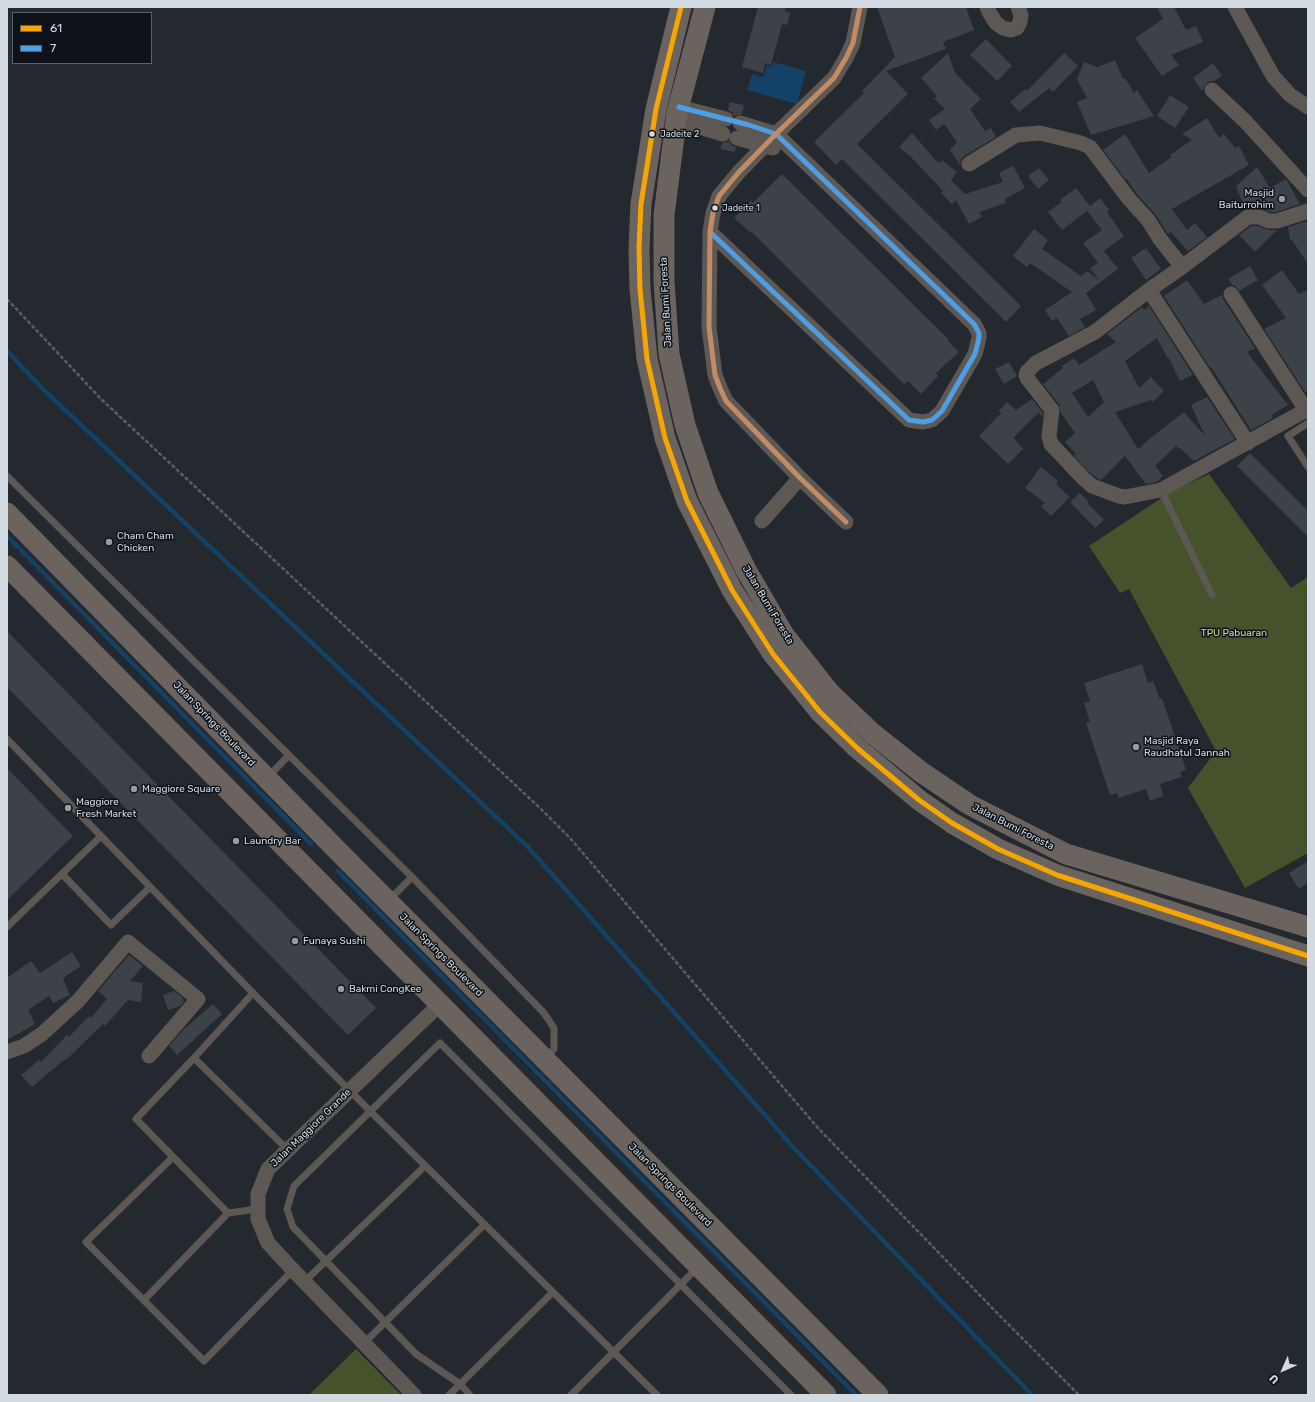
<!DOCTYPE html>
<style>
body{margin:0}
#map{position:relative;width:1315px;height:1402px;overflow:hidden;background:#23292f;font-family:Rubik,sans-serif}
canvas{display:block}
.frame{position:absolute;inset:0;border:8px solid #d2dae2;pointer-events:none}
.legend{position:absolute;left:12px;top:12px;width:140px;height:52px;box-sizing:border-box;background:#0c1217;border:1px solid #5b6268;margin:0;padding:5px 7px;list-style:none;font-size:12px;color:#d2dae2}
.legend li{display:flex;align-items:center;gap:8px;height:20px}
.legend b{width:20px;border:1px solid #5b6268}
.north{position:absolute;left:1263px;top:1350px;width:40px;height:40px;-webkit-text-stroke:3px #0c1217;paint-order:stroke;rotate:225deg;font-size:11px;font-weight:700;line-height:16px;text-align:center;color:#d2dae2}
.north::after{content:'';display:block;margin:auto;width:14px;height:18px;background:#d2dae2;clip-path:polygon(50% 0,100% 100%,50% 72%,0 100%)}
</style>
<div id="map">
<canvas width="1315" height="1402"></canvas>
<div class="frame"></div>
<ul class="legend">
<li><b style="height:5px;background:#f7a600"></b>61</li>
<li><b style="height:5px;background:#4d9ee5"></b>7</li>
</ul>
<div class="north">U</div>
</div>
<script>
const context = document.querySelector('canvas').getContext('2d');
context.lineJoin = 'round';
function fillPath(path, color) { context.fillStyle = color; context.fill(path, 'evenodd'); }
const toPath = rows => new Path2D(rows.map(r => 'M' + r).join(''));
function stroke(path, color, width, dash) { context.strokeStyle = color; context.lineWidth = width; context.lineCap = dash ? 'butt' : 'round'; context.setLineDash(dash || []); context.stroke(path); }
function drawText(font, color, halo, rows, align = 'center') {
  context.font = font + ' Rubik,sans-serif'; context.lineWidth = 3; context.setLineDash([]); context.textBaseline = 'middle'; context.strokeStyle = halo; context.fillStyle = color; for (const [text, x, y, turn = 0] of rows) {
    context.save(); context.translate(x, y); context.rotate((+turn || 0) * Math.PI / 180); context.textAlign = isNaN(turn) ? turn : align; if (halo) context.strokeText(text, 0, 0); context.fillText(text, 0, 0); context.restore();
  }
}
fillPath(toPath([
 [1209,474,1291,588,1308,577,1308,853,1245,888,1188,788,1216,751,1129,589,1120,593,1089,546,1169,493],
 [356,1349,401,1395,309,1395]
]), '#46522b');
fillPath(toPath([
 [773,62,806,71,797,104,747,90,752,74,763,77,767,65,772,67]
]), '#134266');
stroke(toPath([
 [7,351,43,389,528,847,793,1147,1032,1395],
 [7,536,311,844],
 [338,871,856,1395]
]), '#134266', 4.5);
fillPath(toPath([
 [758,7,786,7,785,11,790,13,787,25,782,24,771,65,765,63,763,73,742,67],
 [877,7,966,7,974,30,943,42,946,49,886,71,908,94,857,144,1021,306,1006,322,842,159,836,165,814,142,864,93,862,91,895,57],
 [1157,7,1174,7,1186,30,1196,26,1203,42,1171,55,1179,65,1162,76,1135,38,1163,19],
 [986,39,1012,66,997,81,970,55],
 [948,53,955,73,981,99,970,109,985,131,991,128,996,137,964,156,961,160,960,165,950,150,957,142,944,124,936,130,929,120,945,109,934,99,937,96,921,78],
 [1064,53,1078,66,1053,92,1049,88,1019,112,1010,102,1025,89,1027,91],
 [1115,60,1123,79,1125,78,1134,93,1137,90,1154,116,1091,135,1077,102,1087,98,1077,79,1084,62,1097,67],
 [1213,63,1222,76,1214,81,1210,81,1206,84,1202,91,1193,78],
 [1170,95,1189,107,1175,128,1157,116],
 [730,102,744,105,742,114,734,116,732,112,728,110],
 [1207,118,1219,138,1224,134,1235,148,1239,146,1249,165,1172,209,1187,230,1195,223,1207,237,1188,251,1171,232,1168,234,1155,214,1136,193,1127,179,1126,180,1103,150,1125,134,1149,173,1172,157,1170,155,1192,140,1182,134],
 [912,133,937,162,938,161,940,163,942,160,957,172,951,180,965,194,1003,182,999,173,1013,166,1025,188,1005,199,1006,203,979,212,982,217,969,224,956,200,952,204,941,193,943,191,910,156,899,147],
 [729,141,731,145,736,147,735,152,720,149,722,143],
 [1257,167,1270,188,1286,179,1300,204,1276,212,1271,212,1259,208,1245,209,1236,186],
 [1039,168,1049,180,1038,189,1028,176],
 [782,174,949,340,948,341,959,352,936,373,938,376,921,394,908,381,904,384,752,232,751,233,734,218,751,201,753,203],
 [1076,188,1090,206,1100,198,1109,210,1107,212,1124,236,1104,251,1118,269,1086,293,1096,310,1080,319,1085,327,1069,336,1057,318,1052,321,1045,310,1072,292,1030,263,1027,267,1013,256,1034,229,1048,240,1042,249,1081,276,1087,271,1099,280,1090,268,1098,263,1083,243,1102,230,1087,211,1062,230,1048,212,1062,202,1060,200],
 [1307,221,1308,226,1308,264,1292,240,1290,240,1288,227],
 [1251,226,1257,226,1269,230,1277,230,1255,252,1239,235],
 [1146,248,1161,269,1146,280,1131,258],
 [1250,266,1258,280,1239,291,1235,286,1232,285,1228,279],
 [1282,270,1299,294,1308,290,1308,391,1305,392,1264,329,1286,318,1262,285],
 [1187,280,1204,304,1222,295,1223,299,1255,348,1247,352,1288,405,1271,415,1273,418,1251,430,1211,367,1210,368,1164,296],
 [1149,306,1193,375,1180,381,1169,358,1168,359,1157,338,1125,361,1139,388,1151,377,1164,391,1153,402,1151,400,1115,412,1138,449,1153,436,1184,412,1205,436,1191,405,1207,397,1235,439,1194,461,1180,448,1179,449,1176,446,1155,466,1163,476,1157,482,1146,484,1125,456,1101,480,1097,478,1089,472,1074,456,1076,454,1065,442,1075,433,1061,413,1059,404,1043,384,1063,368,1062,366,1074,358,1079,365,1116,342,1107,334,1142,307,1144,310],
 [1093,380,1104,402,1088,417,1072,393],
 [1009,362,1017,376,1004,384,995,369],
 [1032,399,1043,413,1042,417,1039,412,1014,437,1014,438,1023,449,1008,464,979,436,1001,413,999,411,1007,402,1016,410],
 [1250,453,1308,511,1308,537,1237,466],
 [1041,467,1058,481,1056,484,1070,497,1051,516,1041,506,1045,503,1025,488],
 [1080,493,1089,502,1088,504,1104,520,1095,528,1070,502],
 [7,631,376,1008,348,1035,7,687],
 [1142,664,1148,683,1153,681,1160,699,1162,698,1186,770,1180,772,1182,777,1160,784,1163,796,1150,801,1146,789,1119,798,1117,793,1110,795,1086,723,1090,722,1084,703,1090,701,1084,683],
 [7,768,73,836,7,900],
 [1308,861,1308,883,1299,889,1289,873],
 [72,952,81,966,63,978,70,995,53,1003,49,996,28,1010,35,1024,7,1040,7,978,31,961,40,973],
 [129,955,143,966,130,981,143,983,141,1002,128,1000,105,1026,103,1024,66,1060,65,1059,32,1087,21,1075,39,1060,41,1062,67,1035,69,1037,89,1016,91,1018,107,999,98,991],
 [174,991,182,997,184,1002,180,1006,168,1010,163,995],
 [213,1004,222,1014,177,1055,169,1046,184,1029]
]), '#3c4247');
stroke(toPath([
 [7,299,101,399,540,808,570,838,818,1128,998,1314,1079,1395]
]), '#605f5e', 2.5, [4, 2]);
stroke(toPath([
 [1308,423,1288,436,1308,467],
 [7,476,412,877,544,1013,554,1028,554,1049,545,1059],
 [1161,490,1212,595],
 [7,739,253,993],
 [268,777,289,755],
 [62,874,111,925,150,887],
 [389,900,412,877],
 [7,927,101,836],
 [194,1058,288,1150],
 [173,1157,86,1242,204,1361,293,1270],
 [228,1213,136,1119,194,1058,253,993,370,1111,657,1395],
 [304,1282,425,1166],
 [144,1300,228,1213,258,1209],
 [364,1343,484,1225],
 [449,1395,552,1293],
 [470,1395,460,1384,416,1354,293,1227,287,1209,294,1186,440,1043,791,1395],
 [571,1395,697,1268]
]), '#5e5854', 7);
stroke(toPath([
 [987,7,989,12,996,23,1003,28,1011,30,1017,28,1020,22,1021,15,1018,7],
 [1235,7,1273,76,1290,95,1308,107],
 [1212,90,1245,121,1308,190],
 [679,107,726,119],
 [676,120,723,134],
 [737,138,773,148],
 [969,164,1016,135,1040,133,1081,143,1090,147,1129,199,1148,220,1160,239,1182,267,1149,290,1095,332,1036,363,1027,372,1026,375,1027,378,1052,410,1049,436,1051,444,1083,478,1092,486,1119,496,1125,497,1161,490,1308,409],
 [710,232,909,420,923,422,932,420,942,411,975,354,979,338,979,333,974,324,776,134,740,123],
 [1182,267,1248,217,1259,217,1269,221,1277,221,1308,211],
 [1149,290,1248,443],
 [1231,294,1306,410],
 [762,521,800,478],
 [846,522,800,478,726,401,720,388,715,375,709,327,710,232,713,213,719,196,739,172,776,134,834,78,846,58,853,43,860,7],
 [7,1052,24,1046,42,1034,78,1001,128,942,198,999,149,1056],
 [414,1395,293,1270,268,1243,258,1219,258,1194,268,1169,440,1004]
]), '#5e5854', 15);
stroke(toPath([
 [681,7,656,109,641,204,639,248,640,289,647,359,665,438,687,501,732,590,773,654,820,712,857,748,919,800,952,823,998,849,1057,875,1308,956],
 [705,7,677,113,664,215,664,281,669,354,685,425,708,493,746,570,784,635,829,692,872,733,921,772,970,805,1066,854,1308,927],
 [7,513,334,847,878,1395],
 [7,566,826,1395]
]), '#6a635e', 21);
stroke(toPath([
 [681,7,656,109,641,204,639,248,640,289,647,359,665,438,687,501,732,590,773,654,820,712,857,748,919,800,952,823,998,849,1057,875,1308,956]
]), '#f7a600', 5);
stroke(toPath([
 [679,107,749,125,776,134,974,324,979,333,979,338,975,354,942,411,932,420,923,422,909,420,710,232]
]), '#4d9ee5', 5);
stroke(toPath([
 [846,522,800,478,726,401,720,388,715,375,709,327,710,232,713,213,719,196,739,172,776,134,834,78,846,58,853,43,860,7]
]), '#c18c65', 5);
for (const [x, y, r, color] of [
 [652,134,3.5,"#d2dae2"],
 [1282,199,4,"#959ca3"],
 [715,208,3.5,"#d2dae2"],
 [109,542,4,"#959ca3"],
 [1136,747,4,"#959ca3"],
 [134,789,4,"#959ca3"],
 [68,808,4,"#959ca3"],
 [236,841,4,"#959ca3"],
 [295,941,4,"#959ca3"],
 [341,989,4,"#959ca3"]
]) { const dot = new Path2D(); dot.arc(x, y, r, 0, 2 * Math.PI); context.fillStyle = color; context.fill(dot); stroke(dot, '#0c1217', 1.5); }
drawText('9px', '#d2dae2', '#0c1217', [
 ["Jadeite 2",660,134],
 ["Jadeite 1",722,208]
], 'left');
drawText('10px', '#d2dae2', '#0c1217', [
 ["Masjid",1274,193,"right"],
 ["Baiturrohim",1274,205,"right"],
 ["Cham Cham",117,536],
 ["Chicken",117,548],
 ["Masjid Raya",1144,741],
 ["Raudhatul Jannah",1144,753],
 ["Maggiore Square",142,789],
 ["Maggiore",76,802],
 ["Fresh Market",76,814],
 ["Laundry Bar",244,841],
 ["Funaya Sushi",303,941],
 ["Bakmi CongKee",349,989]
], 'left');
drawText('10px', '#d2dae2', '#0c1217', [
 ["Jalan Bumi Foresta",666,302,-93],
 ["Jalan Bumi Foresta",768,605,59],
 ["Jalan Springs Boulevard",214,724,46],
 ["Jalan Bumi Foresta",1013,827,27],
 ["Jalan Springs Boulevard",441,955,45],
 ["Jalan Maggiore Grande",311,1128,-44],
 ["Jalan Springs Boulevard",670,1185,45]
]);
drawText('10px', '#c6e08a', '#0c1217', [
 ["TPU Pabuaran",1234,633]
]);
</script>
